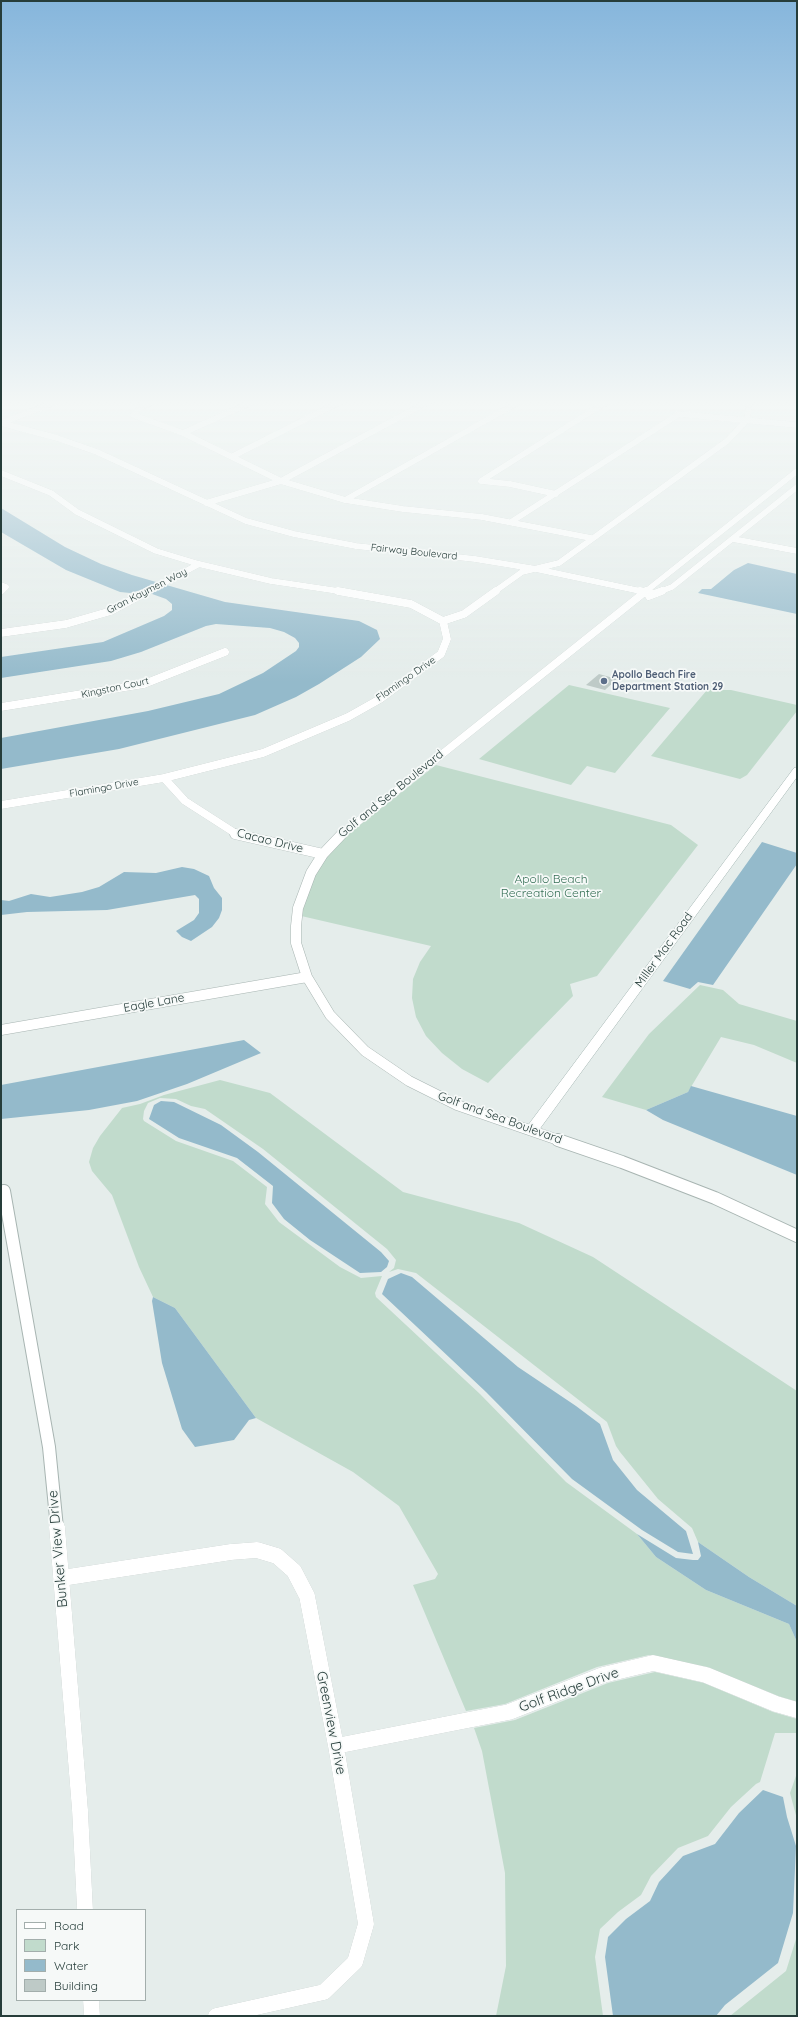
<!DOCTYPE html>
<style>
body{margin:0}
#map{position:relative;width:798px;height:2017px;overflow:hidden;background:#e5edeb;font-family:Quicksand,sans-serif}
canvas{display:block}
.frame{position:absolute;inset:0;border:2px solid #263d3a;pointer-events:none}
.legend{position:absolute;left:16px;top:1909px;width:130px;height:92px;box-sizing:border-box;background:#f6f9f8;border:1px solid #a3aeac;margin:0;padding:5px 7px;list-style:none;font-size:12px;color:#263d3a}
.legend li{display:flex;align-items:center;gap:8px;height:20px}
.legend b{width:20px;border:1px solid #a3aeac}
</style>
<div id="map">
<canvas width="798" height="2017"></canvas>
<div class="frame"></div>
<ul class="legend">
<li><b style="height:5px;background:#fff"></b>Road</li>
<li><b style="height:11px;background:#c1dbcc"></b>Park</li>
<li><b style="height:11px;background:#94bacb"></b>Water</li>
<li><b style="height:11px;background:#becac7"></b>Building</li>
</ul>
</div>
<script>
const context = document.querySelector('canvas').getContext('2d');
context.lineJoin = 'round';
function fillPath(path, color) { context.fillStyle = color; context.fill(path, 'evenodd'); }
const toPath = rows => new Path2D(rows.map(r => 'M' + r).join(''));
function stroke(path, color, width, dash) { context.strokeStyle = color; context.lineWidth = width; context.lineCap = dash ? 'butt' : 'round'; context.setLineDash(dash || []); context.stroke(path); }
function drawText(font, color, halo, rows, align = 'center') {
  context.font = font + ' Quicksand,sans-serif'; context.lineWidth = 3.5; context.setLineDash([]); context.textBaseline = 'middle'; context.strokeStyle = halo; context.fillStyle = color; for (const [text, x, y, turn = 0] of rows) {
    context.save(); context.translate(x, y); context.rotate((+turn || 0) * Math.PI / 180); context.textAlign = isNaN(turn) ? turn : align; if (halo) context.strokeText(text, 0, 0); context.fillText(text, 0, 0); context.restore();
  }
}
fillPath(toPath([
 [569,685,670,708,615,773,587,766,571,785,479,759],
 [707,690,731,690,797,705,797,711,747,775,740,779,651,756],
 [436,765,671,825,698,845,597,976,570,984,573,996,488,1083,462,1069,442,1053,426,1036,416,1017,412,998,413,979,420,962,431,946,297,915,323,854],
 [700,985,723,990,739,1004,797,1021,797,1063,754,1045,721,1037,688,1092,646,1110,602,1097,649,1034],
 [220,1080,270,1093,403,1192,519,1223,593,1257,797,1391,797,1606,749,1577,698,1542,692,1528,658,1499,620,1452,616,1446,607,1422,416,1273,398,1269,389,1272,394,1268,396,1260,387,1249,263,1149,205,1109,191,1106,176,1099,160,1098,148,1103,144,1111,143,1119,144,1121,176,1141,233,1161,267,1187,265,1204,279,1222,340,1267,361,1278,382,1276,375,1293,376,1297,480,1394,566,1482,637,1534,656,1557,706,1590,789,1624,797,1642,797,1702,778,1696,707,1667,649,1655,597,1667,505,1704,466,1711,413,1585,435,1579,438,1574,399,1506,353,1472,256,1418,175,1308,153,1297,139,1267,112,1195,92,1171,89,1162,93,1148,100,1136,122,1108,140,1104,164,1095],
 [655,1672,704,1683,773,1712,797,1719,797,1733,775,1733,760,1782,756,1784,731,1807,708,1836,678,1848,651,1876,641,1895,618,1912,600,1929,595,1957,603,2016,496,2016,506,1966,505,1873,482,1751,474,1728,515,1720,608,1683],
 [797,1773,797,1819,790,1793],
 [797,1936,797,2016,730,2016,786,1971]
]), '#c1dbcc');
fillPath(toPath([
 [1,508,65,547,101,564,132,575,225,602,359,621,377,630,380,639,361,657,319,684,296,697,255,715,119,749,1,769,1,738,148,711,219,694,263,673,296,651,299,647,299,643,295,638,284,632,270,628,216,624,206,626,141,652,111,661,1,678,1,657,103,642,164,616,172,610,172,604,166,599,141,590,130,593,120,592,66,570,1,532],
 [748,563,797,574,797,614,698,593,702,589,711,589,734,570],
 [762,842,797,853,797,864,713,985,698,982,690,989,663,981],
 [182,867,194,869,209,876,214,888,222,898,222,910,219,918,212,927,191,941,182,937,176,931,194,920,199,913,199,899,195,895,107,910,27,912,1,915,1,900,9,901,31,894,50,897,82,892,99,887,124,872,156,873],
 [244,1040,261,1053,187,1084,137,1101,89,1110,1,1119,1,1085],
 [691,1086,797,1116,797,1175,663,1120,646,1110,688,1092],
 [161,1101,174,1102,221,1125,258,1152,381,1252,389,1261,387,1267,381,1272,360,1273,310,1240,284,1219,272,1203,273,1186,237,1158,179,1138,149,1119,154,1105],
 [401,1273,412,1277,518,1367,576,1406,600,1424,613,1460,637,1490,686,1531,693,1554,678,1552,642,1530,572,1479,486,1392,382,1294,388,1279],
 [153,1297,175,1308,256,1418,249,1420,234,1440,195,1447,182,1429,162,1363,152,1301],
 [637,1534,676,1558,693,1560,698,1560,701,1556,698,1542,749,1577,797,1606,797,1642,789,1624,706,1590,656,1557],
 [763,1790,783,1797,787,1817,796,1846,793,1913,778,1963,725,2005,716,2016,613,2016,605,1957,608,1937,626,1919,650,1901,659,1882,683,1856,715,1844,739,1813]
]), '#94bacb');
fillPath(toPath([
 [599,674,617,679,605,690,586,685]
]), '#becac7');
const streetFar4 = toPath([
 [159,399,141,407,133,415,183,433,281,481,345,500,403,509,482,517,591,538],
 [583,399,604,404],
 [1,423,57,438,97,452,246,521,294,534,356,546,475,559,536,569,645,592],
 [1,423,64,399],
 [183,433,259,399],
 [233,456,346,399],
 [1,473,51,493,77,512,156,551,199,564,271,581,345,592],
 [556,494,510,484,481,481,611,399],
 [345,500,524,399],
 [206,503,281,481,433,399],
 [511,522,679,414,797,425],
 [733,539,797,551],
 [1,585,6,587,1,592],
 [147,592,199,564],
 [494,592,522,572,559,563,727,441,747,420,750,399],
 [645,592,797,471],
 [659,592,672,587,797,487]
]);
const streetFar3 = toPath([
 [640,591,654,594],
 [649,596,662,591],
 [443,621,464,614,496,591],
 [1,633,66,624,111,611,148,591],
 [1,707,144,684,225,652],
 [164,778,185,801,238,835],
 [1,805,164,778,263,753,348,717,380,699,441,654,447,639,443,621,411,604,338,591],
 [341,835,646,591]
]);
const streetFar2 = toPath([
 [235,834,323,854],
 [342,834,323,854,311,873,298,908,296,926,296,943,307,977,330,1015,365,1051,409,1081,457,1105,561,1141],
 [1,1030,307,977]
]);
const streetFar1 = toPath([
 [558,1140,622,1162,715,1198,797,1236],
 [4,1191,49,1447,57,1528]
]);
const street = toPath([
 [57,1527,80,1810,85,1910],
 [62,1578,231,1552,257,1550,277,1556,294,1571,307,1596,336,1746,366,1924,355,1962,324,1992,216,2016],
 [336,1746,509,1712,603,1675,653,1663,706,1675,776,1704,797,1710],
 [91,2000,92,2016]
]);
const secondary = toPath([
 [797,767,797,777,536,1134,526,1134,524,1131,526,1128,794,768,797,767]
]);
stroke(streetFar4, '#a8b5b2', 6);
stroke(streetFar3, '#a8b5b2', 8);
stroke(streetFar2, '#a8b5b2', 11);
stroke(streetFar1, '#a8b5b2', 14);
stroke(street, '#a8b5b2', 16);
stroke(secondary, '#a2b4b1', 1);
stroke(streetFar4, '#fff', 6);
stroke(streetFar3, '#fff', 8);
stroke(streetFar2, '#fff', 10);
stroke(streetFar1, '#fff', 12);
stroke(street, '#fff', 16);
fillPath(secondary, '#fff');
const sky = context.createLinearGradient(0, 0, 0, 682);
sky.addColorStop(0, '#86b6dc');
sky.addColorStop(0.59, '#f3f7f6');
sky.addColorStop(1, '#f3f7f600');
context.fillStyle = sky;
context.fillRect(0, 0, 798, 682);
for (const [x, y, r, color] of [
 [604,681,4,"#5c6f8a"]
]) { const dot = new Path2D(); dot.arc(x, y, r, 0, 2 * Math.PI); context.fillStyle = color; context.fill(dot); stroke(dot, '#f6f9f8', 1.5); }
drawText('10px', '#263d3a', '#f6f9f8', [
 ["Fairway Boulevard",414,552,6],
 ["Gran Kaymen Way",147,591,-27],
 ["Flamingo Drive",406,679,-35],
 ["Kingston Court",115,688,-12],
 ["Flamingo Drive",104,788,-10]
]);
drawText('bold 10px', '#4e5e75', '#f6f9f8', [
 ["Apollo Beach Fire",612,675],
 ["Department Station 29",612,687]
], 'left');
drawText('12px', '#263d3a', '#f6f9f8', [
 ["Golf and Sea Boulevard",391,794,-39],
 ["Cacao Drive",270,841,14],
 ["Miller Mac Road",664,950,-54],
 ["Eagle Lane",154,1003,-10],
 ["Golf and Sea Boulevard",500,1118,20]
]);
drawText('12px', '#356f55', '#f6f9f8', [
 ["Apollo Beach",551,879],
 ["Recreation Center",551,893]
]);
drawText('14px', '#263d3a', '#f6f9f8', [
 ["Bunker View Drive",58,1549,-95],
 ["Golf Ridge Drive",569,1690,-20],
 ["Greenview Drive",331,1723,79]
]);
</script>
